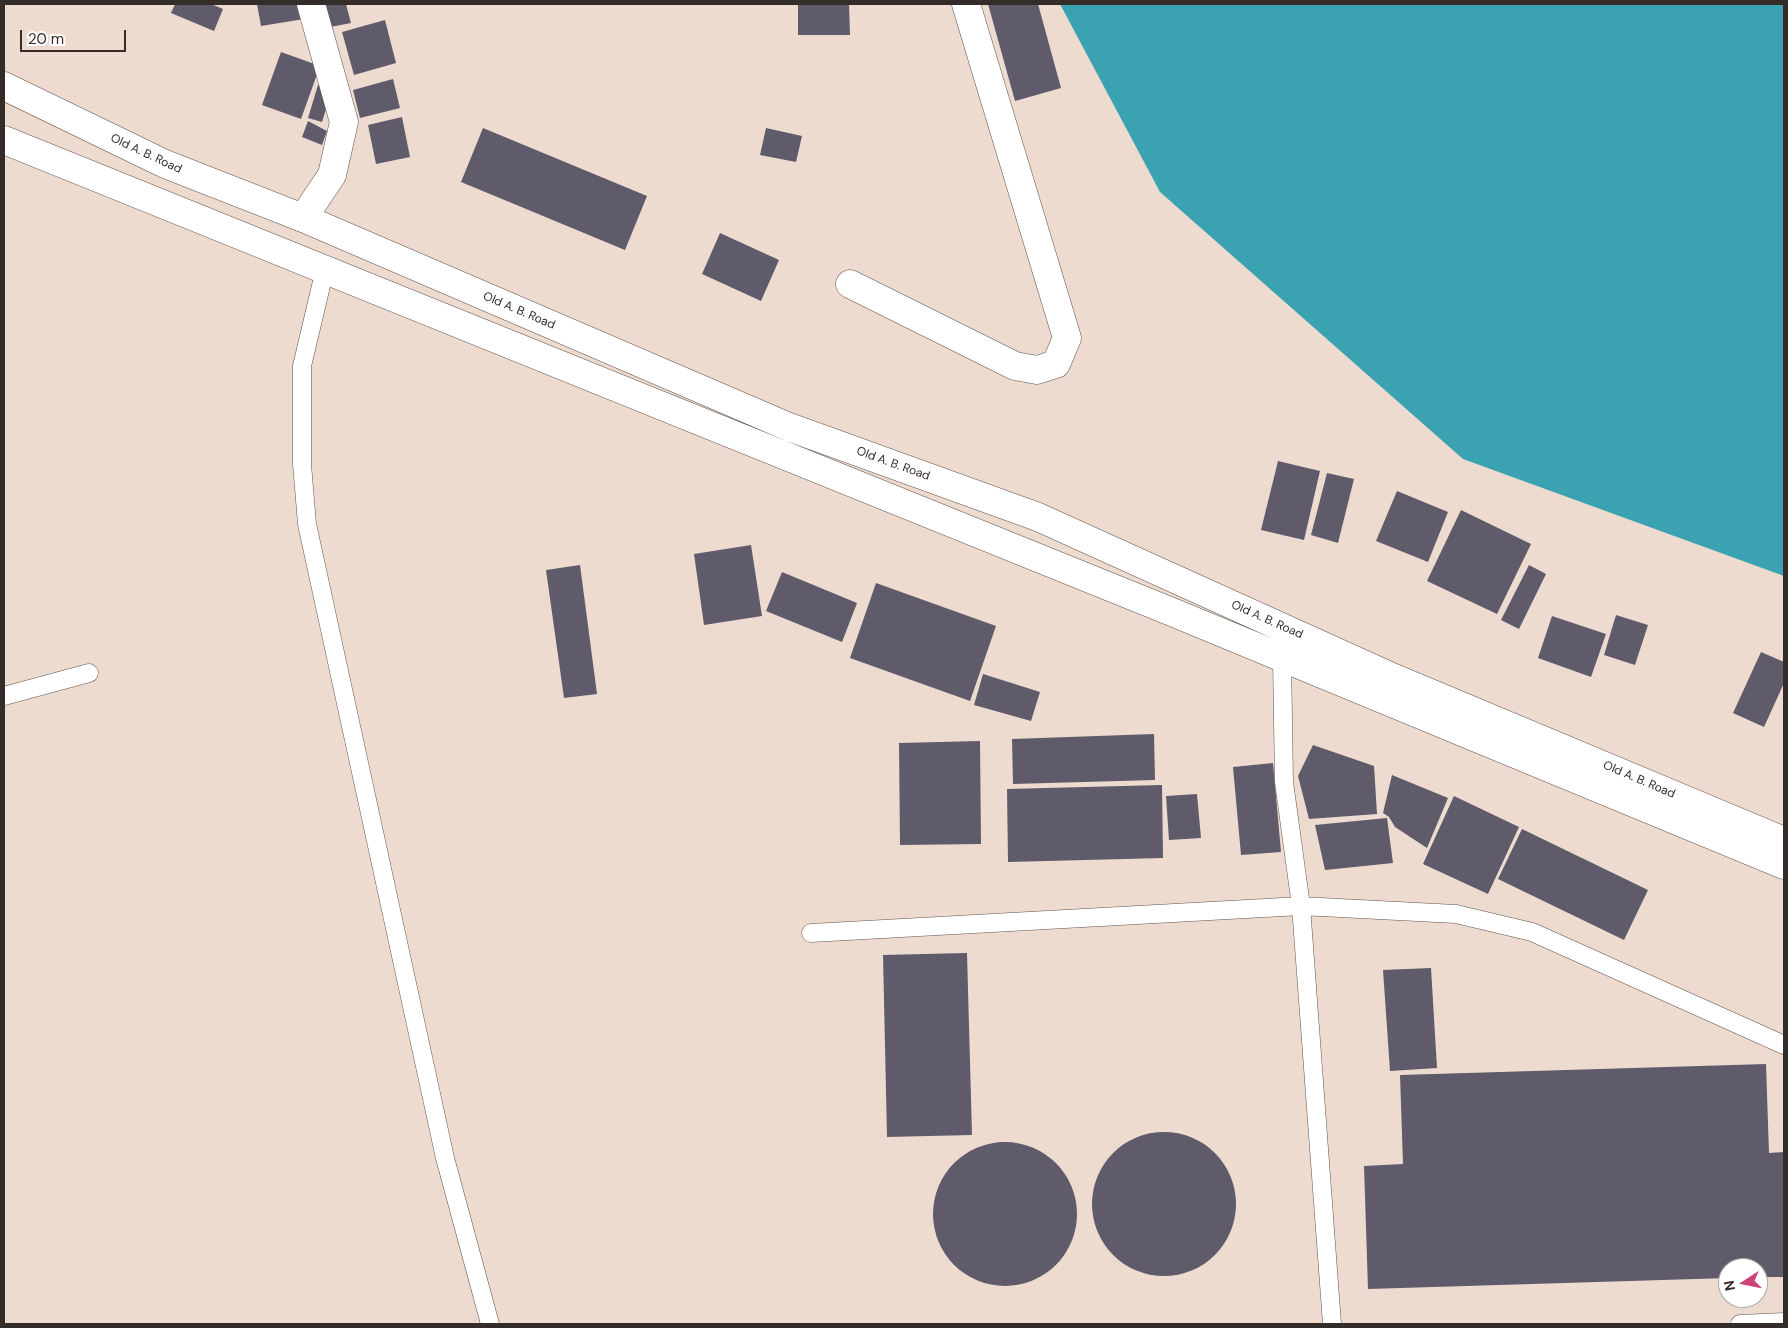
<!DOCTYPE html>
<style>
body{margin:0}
#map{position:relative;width:1788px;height:1328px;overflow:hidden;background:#eddbd0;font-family:"DM Sans",sans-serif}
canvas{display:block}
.frame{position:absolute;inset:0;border:5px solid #332c28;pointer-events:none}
.north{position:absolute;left:1718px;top:1258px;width:50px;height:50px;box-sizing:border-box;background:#fff;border:1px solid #adaba9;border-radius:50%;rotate:259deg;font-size:14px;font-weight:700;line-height:20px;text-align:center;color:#332c28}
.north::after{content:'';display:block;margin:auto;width:18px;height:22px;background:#ce4276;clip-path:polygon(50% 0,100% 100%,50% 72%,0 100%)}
.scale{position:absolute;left:20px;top:30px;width:106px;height:22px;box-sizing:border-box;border:2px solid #332c28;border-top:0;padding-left:6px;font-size:15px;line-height:18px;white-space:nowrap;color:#332c28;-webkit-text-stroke:4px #fff;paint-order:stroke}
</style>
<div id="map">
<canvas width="1788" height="1328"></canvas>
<div class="frame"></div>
<div class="north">N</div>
<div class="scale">20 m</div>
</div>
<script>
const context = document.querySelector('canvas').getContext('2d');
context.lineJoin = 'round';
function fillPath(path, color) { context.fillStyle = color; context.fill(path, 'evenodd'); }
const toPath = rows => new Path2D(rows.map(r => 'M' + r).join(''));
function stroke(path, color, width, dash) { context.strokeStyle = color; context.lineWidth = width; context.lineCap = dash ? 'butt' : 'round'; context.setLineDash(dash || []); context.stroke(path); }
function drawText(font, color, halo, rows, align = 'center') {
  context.font = font + ' "DM Sans",sans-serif'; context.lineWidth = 5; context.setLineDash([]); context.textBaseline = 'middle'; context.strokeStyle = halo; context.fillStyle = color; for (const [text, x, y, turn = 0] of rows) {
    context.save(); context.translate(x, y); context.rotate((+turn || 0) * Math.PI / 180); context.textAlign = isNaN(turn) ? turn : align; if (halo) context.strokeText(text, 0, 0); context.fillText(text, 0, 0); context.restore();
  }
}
fillPath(toPath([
 [1060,4,1784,4,1784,576,1463,459,1160,192]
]), '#3ba2b1');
fillPath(toPath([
 [175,4,211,4,223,9,214,31,171,13],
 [257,4,301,4,304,19,261,26],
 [320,4,346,4,351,23,325,28],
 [798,4,849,4,850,35,798,35],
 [988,4,1038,4,1061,88,1015,101],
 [385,20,396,63,354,75,342,32],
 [281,52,320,66,301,119,262,105],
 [393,79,400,108,360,118,353,90],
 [318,85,332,90,322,122,308,118],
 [402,117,410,157,376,164,368,125],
 [308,121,327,131,322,145,302,137],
 [483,128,647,196,625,250,461,182],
 [766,128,802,136,796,162,760,155],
 [720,233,779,260,761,301,702,274],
 [1278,461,1320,471,1304,540,1261,530],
 [1327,473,1354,479,1338,543,1311,535],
 [1397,491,1448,512,1428,562,1376,541],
 [1461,510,1531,544,1497,614,1427,581],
 [751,545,762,616,704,625,694,554],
 [580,565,597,694,564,698,546,570],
 [1529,565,1546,574,1519,629,1501,620],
 [782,572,857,603,842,642,766,611],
 [876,583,996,626,970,701,850,658],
 [1616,615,1648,625,1635,665,1604,655],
 [1552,616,1606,634,1591,677,1538,658],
 [1761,652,1784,662,1784,683,1764,727,1733,713],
 [983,674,1040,692,1031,721,974,705],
 [1154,734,1155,780,1013,784,1012,739],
 [980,741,981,844,900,845,899,743],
 [1313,745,1374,766,1377,814,1309,819,1298,776],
 [1273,763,1281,852,1241,855,1233,767],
 [1392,775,1448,798,1427,848,1395,827,1389,817,1383,813],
 [1162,785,1163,858,1008,862,1007,789],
 [1197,794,1201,838,1169,840,1166,796],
 [1454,796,1519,827,1488,894,1423,864],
 [1387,818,1393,863,1325,870,1315,825],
 [1522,829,1648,890,1624,940,1498,879],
 [967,953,972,1135,887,1137,883,955],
 [1431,968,1437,1068,1390,1071,1383,970],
 [1766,1064,1769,1153,1784,1152,1784,1277,1758,1277,1758,1268,1728,1268,1728,1278,1368,1289,1364,1166,1403,1164,1400,1075],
 '1092 1204a72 72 0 1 1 144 0a72 72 0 1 1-144 0Z',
 '933 1214a72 72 0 1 1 144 0a72 72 0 1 1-144 0Z'
]), '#5f5b6a');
const lane = toPath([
 [325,269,302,366,302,464,307,524,445,1158,490,1324],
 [1282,657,1284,782,1301,906,1332,1324],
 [4,696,89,673],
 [811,933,1301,906,1456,914,1532,932,1784,1045],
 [1740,1324,1784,1322]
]);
const street = toPath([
 [303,218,332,175,344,122,311,4],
 [850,284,1015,366,1037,370,1056,364,1067,338,966,4]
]);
const primary = toPath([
 [4,86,165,164,303,218,789,427,1038,517,1394,678,1784,841],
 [4,140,1172,612,1784,865]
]);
stroke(lane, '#62534a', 19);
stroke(street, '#62534a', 29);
stroke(primary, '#62534a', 29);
stroke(lane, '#fff', 18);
stroke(street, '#fff', 28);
stroke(primary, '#fff', 28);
drawText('12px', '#332c28', '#fff', [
 ["Old A. B. Road",146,154,25],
 ["Old A. B. Road",519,311,23],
 ["Old A. B. Road",893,464,20],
 ["Old A. B. Road",1267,620,24],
 ["Old A. B. Road",1639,780,23]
]);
</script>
